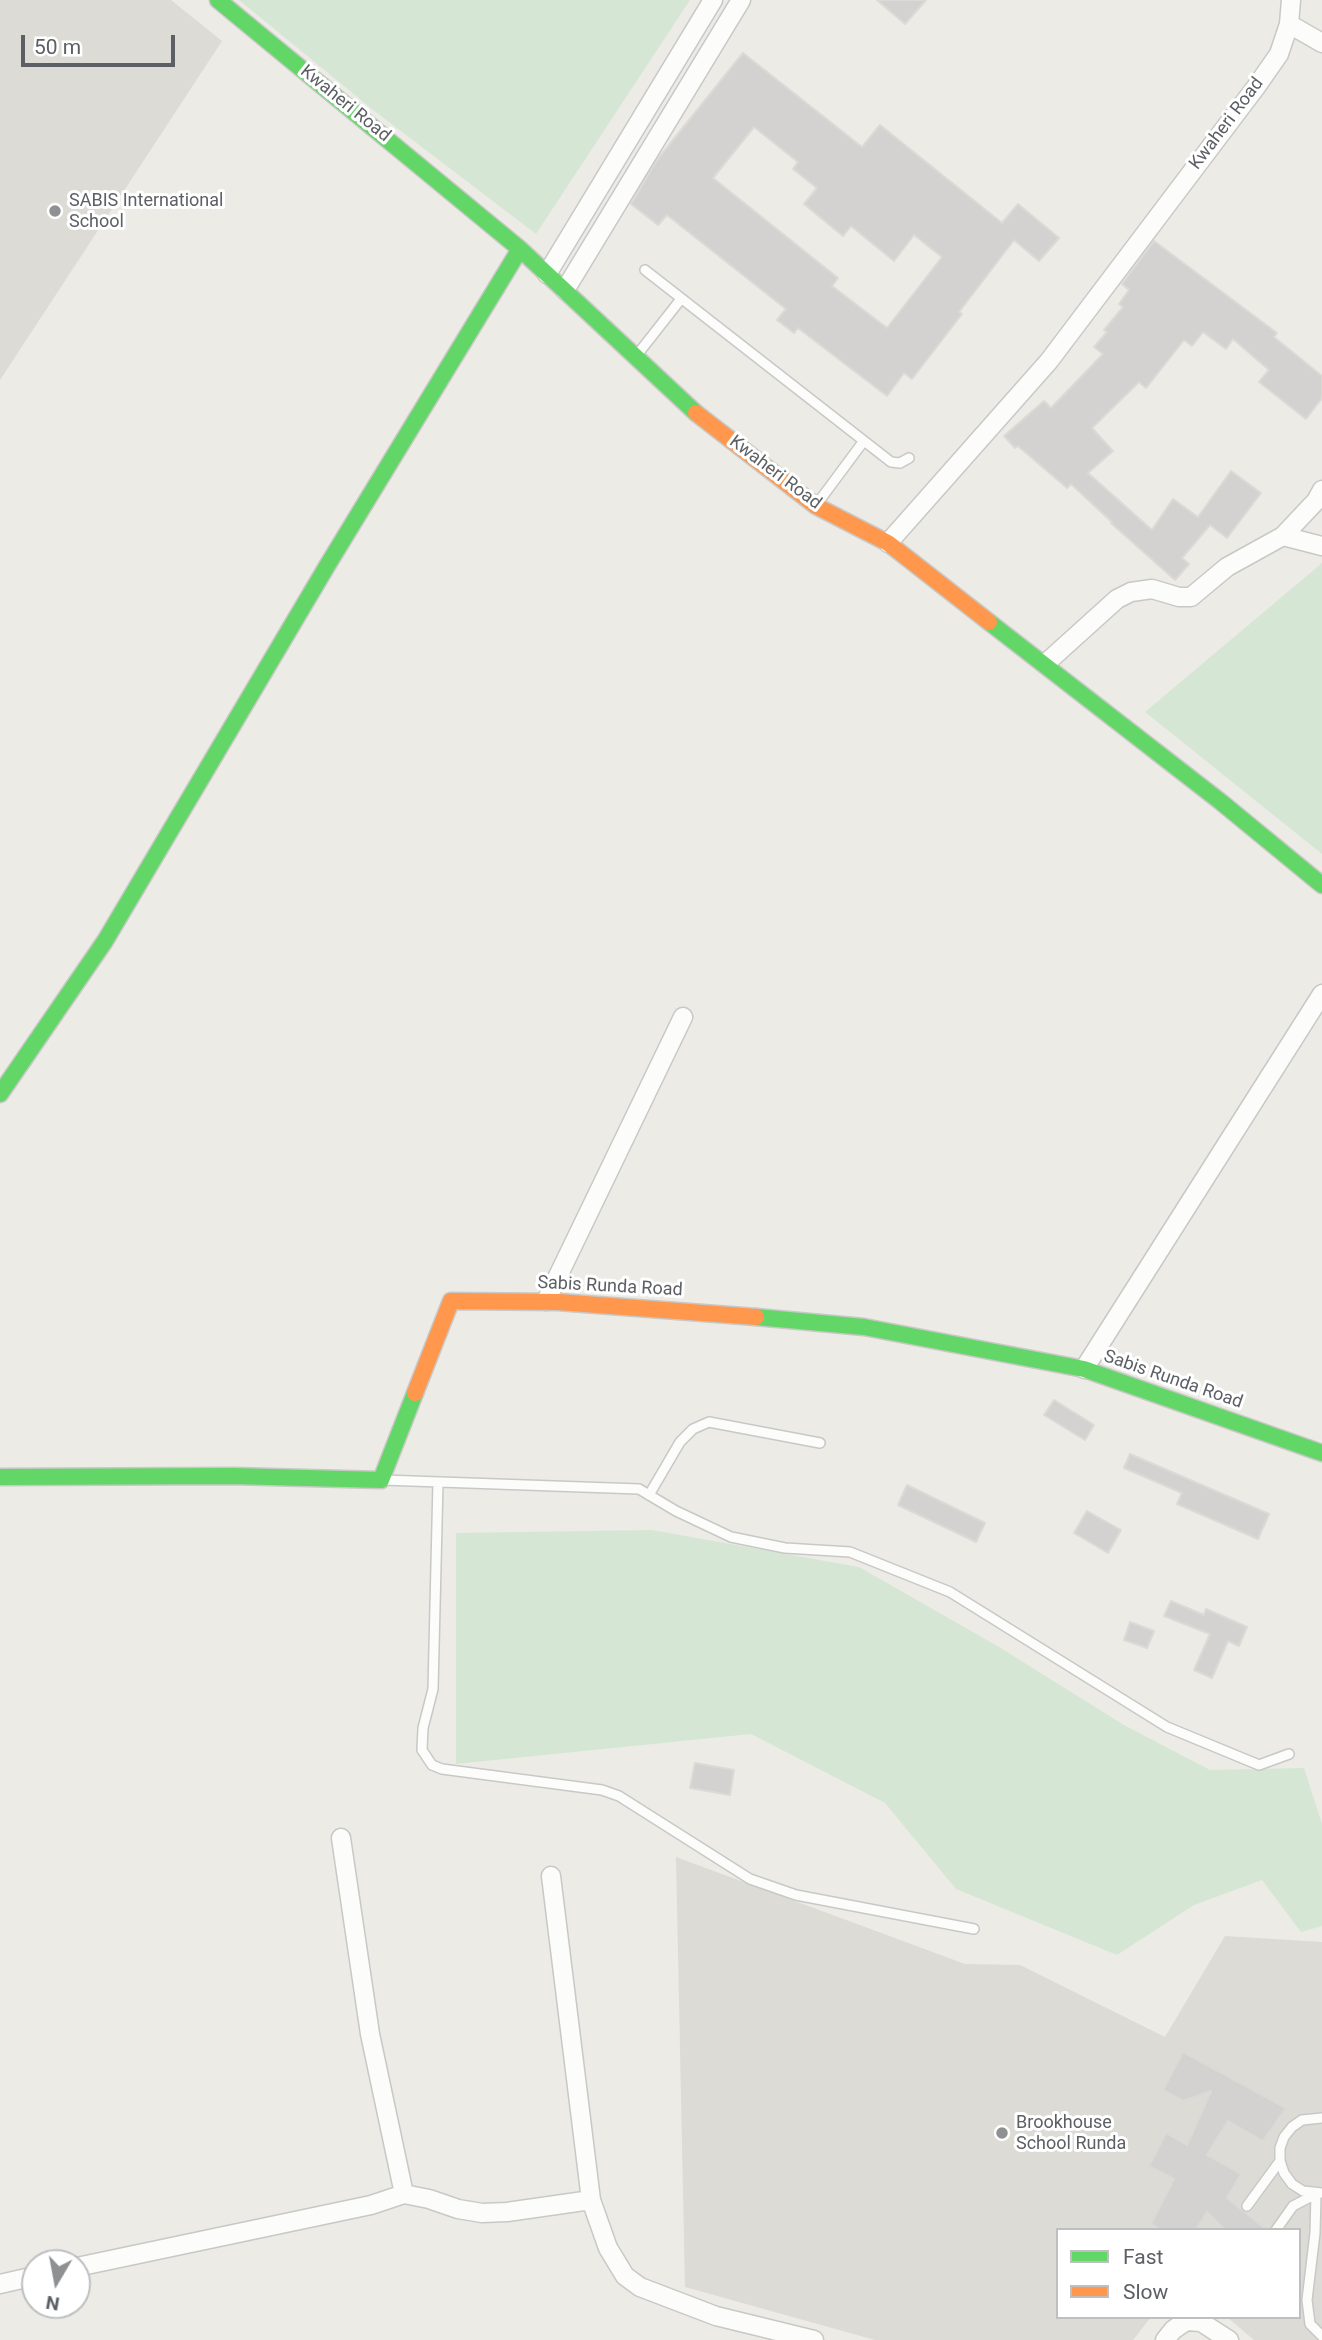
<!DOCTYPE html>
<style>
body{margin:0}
#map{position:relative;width:1322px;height:2340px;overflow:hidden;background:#ecebe6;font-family:Roboto,sans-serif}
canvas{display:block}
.legend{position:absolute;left:1056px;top:2228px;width:245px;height:91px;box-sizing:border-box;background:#fff;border:2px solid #bebfc1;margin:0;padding:9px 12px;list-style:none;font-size:21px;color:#5c5f64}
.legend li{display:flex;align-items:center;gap:14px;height:35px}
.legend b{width:35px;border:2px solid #bebfc1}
.north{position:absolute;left:21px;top:2249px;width:70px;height:70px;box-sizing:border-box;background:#fff;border:2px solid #bebfc1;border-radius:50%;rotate:190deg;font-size:19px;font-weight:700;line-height:28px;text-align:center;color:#5c5f64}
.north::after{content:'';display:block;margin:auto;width:24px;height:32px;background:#8e9092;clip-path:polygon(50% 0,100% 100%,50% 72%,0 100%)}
.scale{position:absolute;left:21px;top:35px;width:154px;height:32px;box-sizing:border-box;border:4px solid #5c5f64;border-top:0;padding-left:9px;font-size:21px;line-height:24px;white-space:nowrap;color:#5c5f64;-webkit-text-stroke:5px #fff;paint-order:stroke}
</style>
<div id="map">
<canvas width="1322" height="2340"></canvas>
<ul class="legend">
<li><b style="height:9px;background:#63d668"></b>Fast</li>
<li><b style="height:9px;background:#ff974d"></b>Slow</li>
</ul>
<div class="north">N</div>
<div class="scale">50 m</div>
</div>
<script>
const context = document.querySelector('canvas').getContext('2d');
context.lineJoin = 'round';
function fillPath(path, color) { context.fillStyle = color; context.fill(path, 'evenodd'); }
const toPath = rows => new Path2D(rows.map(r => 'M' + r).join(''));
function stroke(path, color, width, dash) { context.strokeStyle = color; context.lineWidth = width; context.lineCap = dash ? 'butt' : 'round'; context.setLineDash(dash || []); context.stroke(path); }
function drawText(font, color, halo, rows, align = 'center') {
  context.font = font + ' Roboto,sans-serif'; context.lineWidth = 6; context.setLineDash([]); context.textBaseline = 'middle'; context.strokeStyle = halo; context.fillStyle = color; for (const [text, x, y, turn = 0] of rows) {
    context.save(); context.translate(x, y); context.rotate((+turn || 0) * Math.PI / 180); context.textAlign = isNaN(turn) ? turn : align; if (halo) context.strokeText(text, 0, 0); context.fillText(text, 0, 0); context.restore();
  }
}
fillPath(toPath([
 [0,0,171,0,222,41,0,380],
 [676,1857,965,1964,1020,1965,1165,2037,1225,1936,1322,1942,1322,2340,1254,2340,1227,2317,1299,2317,1299,2230,1058,2230,1058,2317,1151,2317,1133,2340,875,2340,685,2287]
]), '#dcdbd5');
fillPath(toPath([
 [239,0,690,0,536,234,372,109],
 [1322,563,1322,854,1145,712],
 [652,1530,859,1567,999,1647,1124,1725,1210,1770,1304,1768,1322,1824,1322,1926,1301,1932,1262,1880,1194,1905,1117,1955,956,1889,885,1803,751,1734,456,1764,456,1533]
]), '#d5e7d4');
const building = toPath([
 [877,0,926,0,905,24,877,0],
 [743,53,862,147,880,125,1002,223,1018,204,1059,238,1039,261,1014,240,959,312,962,314,912,379,904,373,887,396,798,328,794,333,777,320,786,309,667,215,658,225,631,204,657,160,743,53],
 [754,127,798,162,793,169,817,188,804,204,843,236,851,226,894,261,914,235,942,257,887,328,832,286,838,278,713,178,754,127],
 [1154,241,1277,333,1274,337,1322,376,1322,398,1306,419,1259,382,1269,370,1233,339,1226,349,1203,332,1192,346,1184,340,1146,388,1139,382,1092,428,1113,451,1088,473,1152,530,1173,499,1198,517,1231,471,1261,493,1227,538,1210,525,1182,558,1189,564,1175,580,1111,523,1112,522,1071,484,1067,488,1018,446,1015,448,1004,436,1044,401,1051,408,1103,354,1094,347,1107,332,1104,330,1123,307,1119,304,1129,290,1122,284,1154,241],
 [1054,1400,1094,1425,1085,1440,1044,1415,1054,1400],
 [1130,1454,1269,1514,1258,1539,1177,1504,1182,1493,1124,1468,1130,1454],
 [907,1485,985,1523,976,1542,898,1505,907,1485],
 [1087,1511,1121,1530,1108,1553,1074,1533,1087,1511],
 [1171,1601,1204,1615,1206,1609,1247,1627,1239,1646,1228,1641,1212,1678,1194,1670,1210,1634,1164,1616,1171,1601],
 [1130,1622,1154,1631,1147,1648,1124,1640,1130,1622],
 [695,1763,734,1770,730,1795,690,1788,695,1763],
 [1183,2052,1286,2108,1263,2141,1228,2121,1207,2155,1241,2174,1227,2198,1267,2230,1225,2230,1207,2212,1196,2230,1161,2230,1151,2224,1174,2179,1149,2166,1166,2133,1187,2145,1211,2091,1183,2101,1163,2090,1183,2052]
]);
fillPath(building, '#d3d2d0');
stroke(building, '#dbdad6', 2);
const lane = toPath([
 [645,270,891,462,900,463,909,458],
 [637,355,681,299],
 [817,504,863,442],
 [383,1480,639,1489,676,1511,731,1537,785,1548,850,1552,950,1592,1167,1727,1259,1765,1289,1754],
 [438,1482,433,1689,423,1728,422,1750,432,1765,442,1769,602,1790,619,1796,750,1879,796,1895,974,1929],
 [649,1495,680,1442,693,1429,709,1422,820,1443],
 [1322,2118,1302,2120,1292,2127,1284,2137,1280,2148,1280,2161,1284,2173,1292,2184,1303,2191,1322,2193],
 [1247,2206,1280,2161],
 [1276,2230,1293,2206,1316,2194,1315,2233,1307,2300,1310,2324,1322,2336]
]);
const street = toPath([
 [1289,24,1322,43],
 [547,274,713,0],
 [565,290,741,0],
 [1283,536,1322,546],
 [888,543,1049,361,1256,87,1279,54,1289,24,1291,0],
 [1045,664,1117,599,1131,592,1152,589,1179,597,1191,597,1227,567,1283,536,1316,501,1322,490],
 [546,1301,683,1017],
 [1084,1369,1322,994],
 [341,1838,370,2034,404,2194],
 [551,1876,591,2200],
 [77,2267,371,2205,404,2194,429,2199,458,2209,482,2213,507,2212,591,2200,608,2248,625,2276,640,2287,716,2316,814,2340],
 [0,2284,35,2276],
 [1165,2340,1173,2330,1186,2321,1201,2322,1229,2340]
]);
const fast = toPath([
 [218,0,520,249,696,413],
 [989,622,1221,802,1322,885],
 [0,1094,105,941,327,566,520,249],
 [756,1317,864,1327,1084,1369,1322,1453],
 [0,1477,233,1476,381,1480,415,1393]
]);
const slow = toPath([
 [696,413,816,506,888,543,989,622],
 [415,1393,451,1301,558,1302,756,1317]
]);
stroke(lane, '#c8c8c7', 12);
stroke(street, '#c8c8c7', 21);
stroke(fast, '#c8c8c6', 19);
stroke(slow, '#c8c8c6', 19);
stroke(lane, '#fcfcfb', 9);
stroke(street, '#fcfcfb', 18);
stroke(fast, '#63d668', 16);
stroke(slow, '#ff974d', 16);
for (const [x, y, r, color] of [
 [55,211,7,"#8e9092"],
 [1002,2133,7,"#8e9092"]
]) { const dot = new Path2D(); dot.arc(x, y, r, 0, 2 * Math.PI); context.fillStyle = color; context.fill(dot); stroke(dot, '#fff', 2.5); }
drawText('18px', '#5c5f64', '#fff', [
 ["Kwaheri Road",345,104,39],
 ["Kwaheri Road",1227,124,-53],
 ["Kwaheri Road",775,473,37],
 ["Sabis Runda Road",610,1287,3],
 ["Sabis Runda Road",1173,1380,19]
]);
drawText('18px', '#5c5f64', '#fff', [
 ["SABIS International",69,201],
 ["School",69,222],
 ["Brookhouse",1016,2123],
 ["School Runda",1016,2144]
], 'left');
</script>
